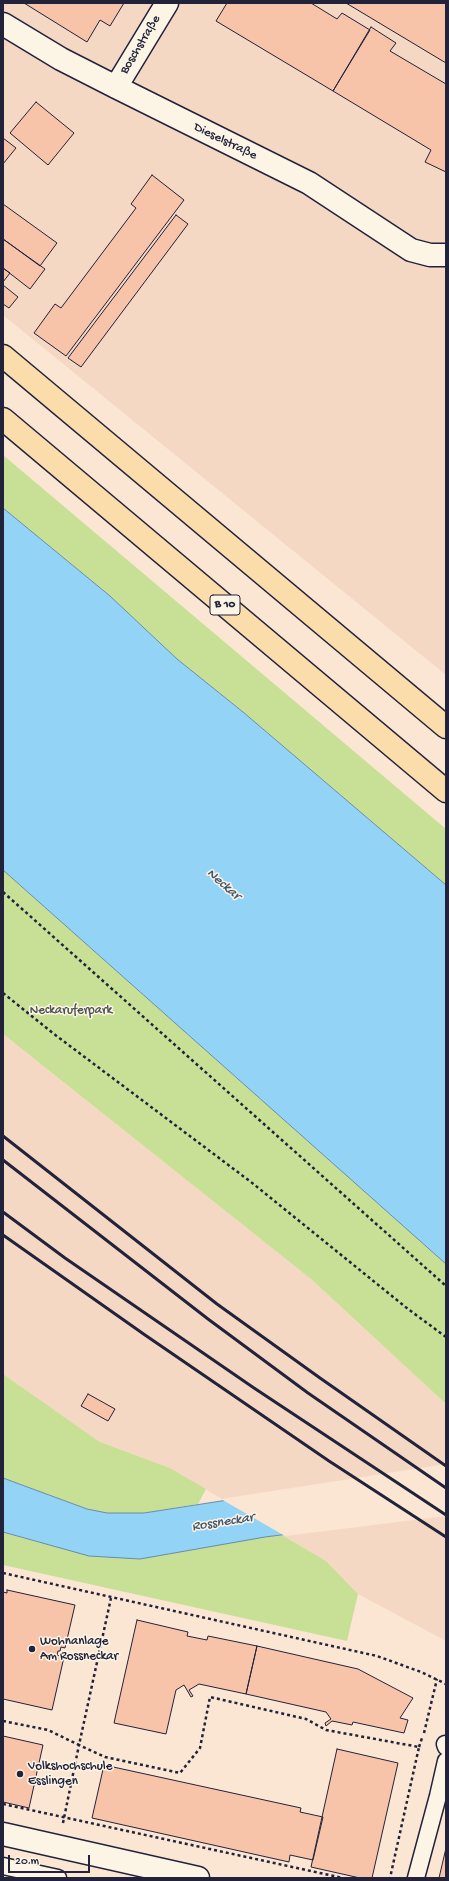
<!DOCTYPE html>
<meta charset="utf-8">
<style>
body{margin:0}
#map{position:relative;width:449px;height:1881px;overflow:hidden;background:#fae6d3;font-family:"Gochi Hand",sans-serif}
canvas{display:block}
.frame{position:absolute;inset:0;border:4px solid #22223b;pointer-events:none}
.scale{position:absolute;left:8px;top:1855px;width:82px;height:18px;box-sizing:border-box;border:2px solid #22223b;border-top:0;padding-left:5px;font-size:12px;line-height:14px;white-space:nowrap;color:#22223b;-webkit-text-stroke:3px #fcf5e5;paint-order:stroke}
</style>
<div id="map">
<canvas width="449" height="1881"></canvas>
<div class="frame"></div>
<div class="scale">20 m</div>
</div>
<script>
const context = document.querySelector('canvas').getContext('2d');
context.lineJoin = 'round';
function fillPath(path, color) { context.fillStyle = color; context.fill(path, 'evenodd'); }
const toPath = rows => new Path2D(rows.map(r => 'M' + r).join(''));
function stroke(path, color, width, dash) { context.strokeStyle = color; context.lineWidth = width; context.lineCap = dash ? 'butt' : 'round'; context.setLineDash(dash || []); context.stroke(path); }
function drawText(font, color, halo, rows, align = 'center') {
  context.font = font + ' "Gochi Hand",sans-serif'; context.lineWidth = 3; context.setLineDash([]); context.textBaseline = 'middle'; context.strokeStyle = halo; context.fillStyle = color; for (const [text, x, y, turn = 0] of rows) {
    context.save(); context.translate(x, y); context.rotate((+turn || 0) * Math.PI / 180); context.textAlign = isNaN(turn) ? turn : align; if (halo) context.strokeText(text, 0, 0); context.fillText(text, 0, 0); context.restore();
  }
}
fillPath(toPath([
 [3,3,446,3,446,675,3,315],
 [3,1034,311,1279,446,1404,446,1641,358,1594,326,1561,170,1468,100,1442,3,1374]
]), '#f5d8c3');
fillPath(toPath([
 [3,455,446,829,446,885,243,712,177,659,110,596,3,508],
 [3,870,446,1264,446,1404,311,1279,3,1034],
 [3,1374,100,1442,170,1468,206,1489,198,1504,144,1513,107,1513,87,1509,3,1478],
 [3,1532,41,1543,265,1537,282,1535,326,1561,358,1594,347,1641,3,1565]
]), '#c7e096');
const water = toPath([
 [3,508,110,596,177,659,243,712,446,885,446,1264,3,870,3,508],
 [446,1466,446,1514,265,1537,140,1559,89,1556,3,1532,3,1478,87,1509,107,1513,144,1513,446,1466]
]);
fillPath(water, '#93d3f5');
stroke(water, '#668cab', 1);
fillPath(toPath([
 [446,1464,446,1516,285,1536,221,1499]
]), '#fae6d3');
const building = toPath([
 [24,3,124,3,110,26,100,20,87,42,24,3],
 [227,3,311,3,337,19,342,13,370,30,333,91,216,21,227,3],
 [346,3,446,3,446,63,346,3],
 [371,27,396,43,390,51,446,84,446,172,425,162,431,150,333,91,371,27],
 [36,102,74,133,48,165,10,133,36,102],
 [3,138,16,148,3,164,3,138],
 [152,175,184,200,66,356,34,333,55,304,61,308,136,208,131,204,152,175],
 [3,204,57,243,40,266,3,239,3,204],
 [176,215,188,224,81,367,68,358,176,215],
 [3,239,45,269,30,289,3,268,3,239],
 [3,268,10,273,3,282,3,268],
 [3,285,18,297,9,308,3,304,3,285],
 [88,1394,115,1409,108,1421,81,1406,88,1394],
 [7,1590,75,1605,65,1648,61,1647,60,1651,58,1651,57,1655,64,1657,52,1710,3,1699,3,1592,7,1593,7,1590],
 [137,1620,188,1632,187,1636,207,1640,208,1636,257,1646,246,1694,199,1684,189,1690,193,1696,191,1697,184,1685,176,1690,166,1734,114,1723,137,1620],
 [257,1646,358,1669,413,1698,400,1718,408,1720,404,1733,353,1722,352,1725,332,1721,326,1726,325,1723,331,1719,326,1712,246,1694,257,1646],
 [3,1736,43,1745,29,1808,3,1802,3,1736],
 [337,1749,398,1763,372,1878,360,1878,311,1867,337,1749],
 [104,1765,301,1808,300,1812,323,1817,313,1860,290,1855,289,1862,92,1818,104,1765],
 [446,1848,446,1878,439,1878,446,1848]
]);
fillPath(building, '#f7c3a9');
stroke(building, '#22223b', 1);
const service = toPath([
 [445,1744,446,1747],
 [3,1866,58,1878],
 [416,1878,438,1796,446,1761]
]);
const minor = toPath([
 [3,24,61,59,116,87,309,183,411,250,430,255,446,255],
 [116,87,167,3]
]);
const secondary = toPath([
 [3,1834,198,1878]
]);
const trunk = toPath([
 [3,356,446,727],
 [3,419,446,791]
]);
stroke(service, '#22223b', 19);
stroke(minor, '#22223b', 25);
stroke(secondary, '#22223b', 25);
stroke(trunk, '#22223b', 25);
stroke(toPath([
 [3,892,446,1286],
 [3,993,54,1034,251,1182,408,1309,446,1337],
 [3,1573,377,1656,421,1672,446,1684],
 [3,1721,48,1730,79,1745,111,1598],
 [424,1733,437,1679],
 [419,1747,422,1738],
 [3,1804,343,1878],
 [63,1823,79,1745,105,1757,180,1773,200,1748,210,1697,306,1719,326,1730,419,1747,390,1878]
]), '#22223b', 2.5, [3, 3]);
stroke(service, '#fcf5e5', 16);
stroke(minor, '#fcf5e5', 22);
stroke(secondary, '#fcf5e5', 22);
stroke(trunk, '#fbddab', 22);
stroke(toPath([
 [3,1136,217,1304,320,1378,446,1466],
 [3,1160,208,1319,308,1393,446,1488],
 [3,1212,65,1258,254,1388,446,1515],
 [3,1235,145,1335,329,1461,446,1537]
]), '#22223b', 3);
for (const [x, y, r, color] of [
 [32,1649,4,"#22223b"],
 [20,1774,4,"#22223b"]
]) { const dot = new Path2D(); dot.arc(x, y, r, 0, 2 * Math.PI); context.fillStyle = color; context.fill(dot); stroke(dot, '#fcf5e5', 1.5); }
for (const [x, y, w] of [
 [225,605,30]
]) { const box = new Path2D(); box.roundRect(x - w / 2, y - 10, w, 20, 3); context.fillStyle = '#fcf5e5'; context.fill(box); stroke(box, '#22223b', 1); }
drawText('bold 12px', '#22223b', null, [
 ["B 10",225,605]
]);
drawText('13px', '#22223b', '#fcf5e5', [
 ["Boschstraße",141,45,-59],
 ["Dieselstraße",225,142,26]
]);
drawText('13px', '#4b5252', '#fcf5e5', [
 ["Neckaruferpark",71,1011]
]);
drawText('13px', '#22223b', '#fcf5e5', [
 ["Wohnanlage",40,1642],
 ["Am Rossneckar",40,1657],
 ["Volkshochschule",28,1767],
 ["Esslingen",28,1782]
], 'left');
drawText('italic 14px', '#445773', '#fcf5e5', [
 ["Neckar",223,885,41],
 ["Rossneckar",223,1523,-9]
]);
</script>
